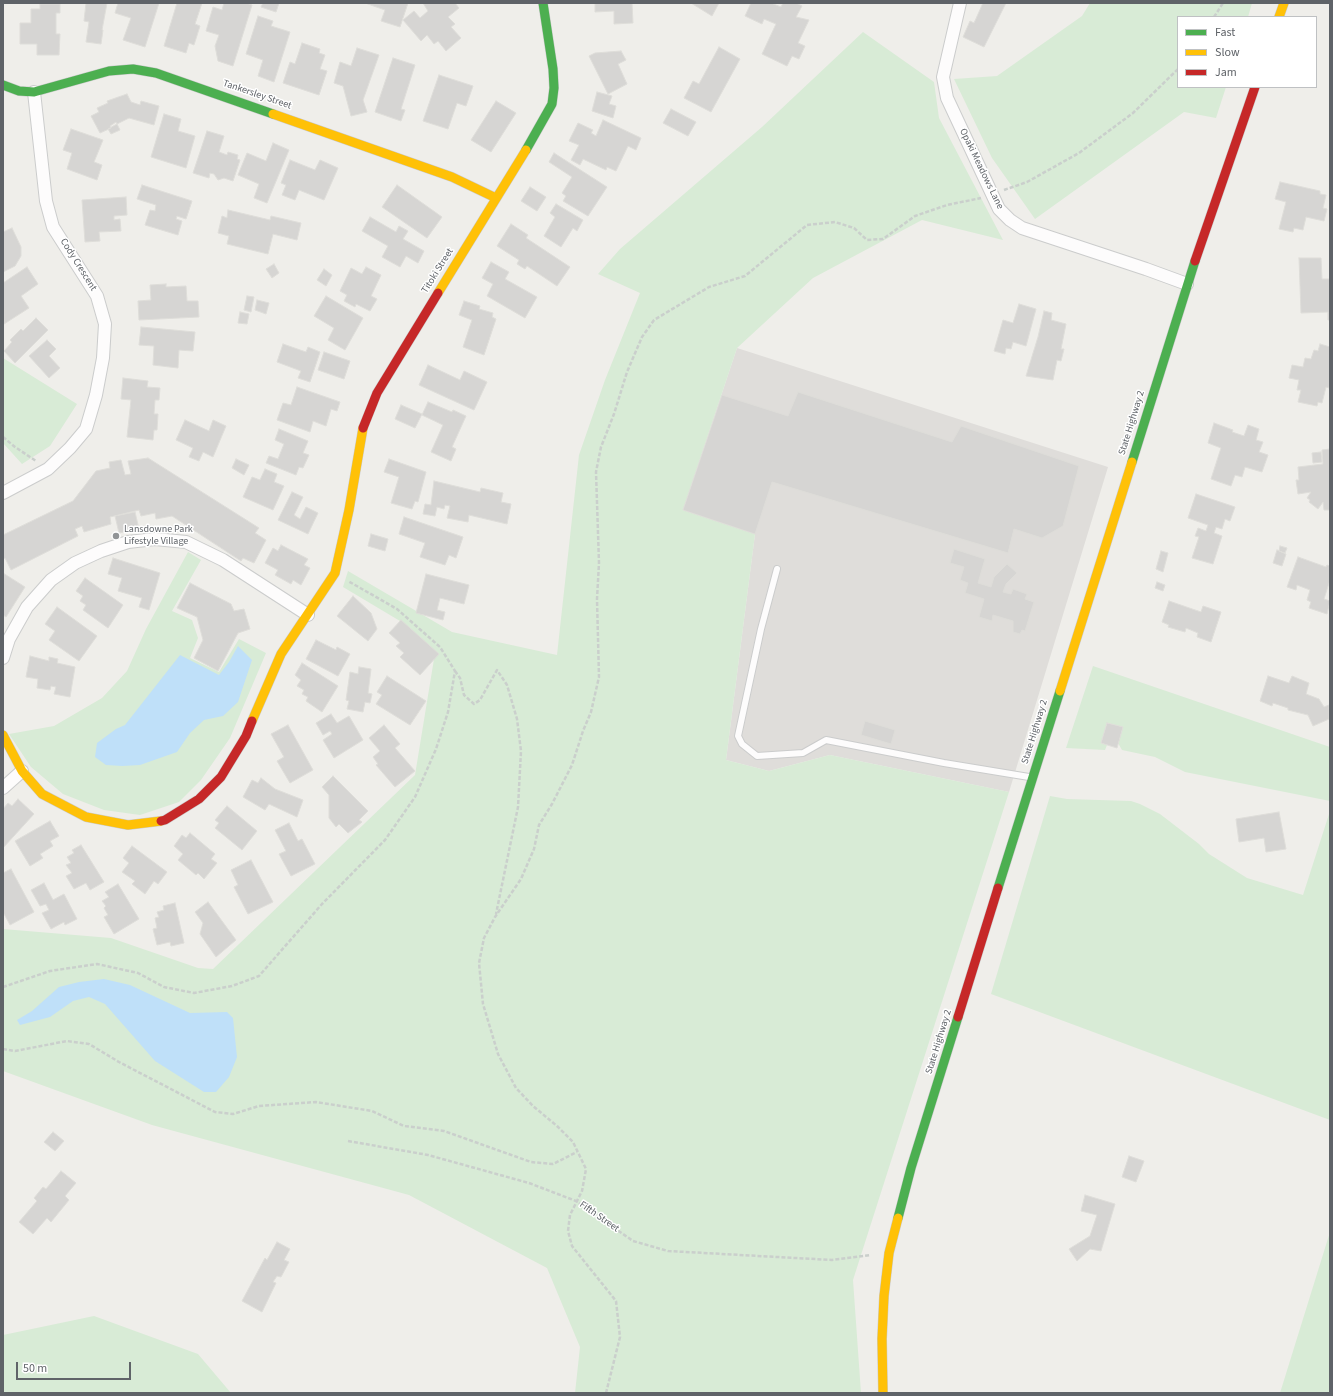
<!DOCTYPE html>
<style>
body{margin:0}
#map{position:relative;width:1333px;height:1396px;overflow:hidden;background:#efeeea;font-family:"Source Sans 3",sans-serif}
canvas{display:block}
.frame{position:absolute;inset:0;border:4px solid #5f6368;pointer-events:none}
.legend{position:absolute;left:1177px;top:16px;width:140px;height:72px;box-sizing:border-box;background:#fff;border:1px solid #bfc1c3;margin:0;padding:5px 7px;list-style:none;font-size:12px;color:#5f6368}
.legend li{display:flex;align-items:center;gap:8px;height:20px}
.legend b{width:20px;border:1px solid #bfc1c3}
.scale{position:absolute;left:16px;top:1362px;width:115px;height:18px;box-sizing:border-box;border:2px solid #5f6368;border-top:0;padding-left:5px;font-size:12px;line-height:14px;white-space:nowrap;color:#5f6368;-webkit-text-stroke:3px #fff;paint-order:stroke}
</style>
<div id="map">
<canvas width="1333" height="1396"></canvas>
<div class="frame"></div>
<ul class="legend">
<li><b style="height:5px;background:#4caf50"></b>Fast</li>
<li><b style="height:5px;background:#ffc107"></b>Slow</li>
<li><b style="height:5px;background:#c62828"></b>Jam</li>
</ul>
<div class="scale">50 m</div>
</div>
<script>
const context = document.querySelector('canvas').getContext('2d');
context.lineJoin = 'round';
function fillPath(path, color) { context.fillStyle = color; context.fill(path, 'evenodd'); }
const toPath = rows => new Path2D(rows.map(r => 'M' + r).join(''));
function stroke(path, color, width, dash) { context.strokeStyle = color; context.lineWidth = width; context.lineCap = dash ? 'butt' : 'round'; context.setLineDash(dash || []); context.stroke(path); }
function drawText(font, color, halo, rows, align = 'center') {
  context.font = font + ' "Source Sans 3",sans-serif'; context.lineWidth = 3; context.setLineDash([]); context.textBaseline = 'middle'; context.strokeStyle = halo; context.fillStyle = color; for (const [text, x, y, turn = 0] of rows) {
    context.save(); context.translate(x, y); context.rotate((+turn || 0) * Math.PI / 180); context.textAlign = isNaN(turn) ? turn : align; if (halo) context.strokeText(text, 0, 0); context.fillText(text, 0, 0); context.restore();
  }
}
fillPath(toPath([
 [737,348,1108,467,1009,792,830,755,769,771,726,760,755,534,683,510]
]), '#dfddda');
fillPath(toPath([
 [1090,3,1252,3,1248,17,1178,17,1178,87,1226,87,1216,118,1184,112,1035,219,992,158,954,79,997,76,1082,16],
 [863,32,934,82,939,118,1003,240,922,220,813,278,737,348,683,510,755,534,726,760,769,771,830,755,1009,792,853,1280,861,1393,575,1393,580,1347,547,1268,409,1195,152,1125,3,1071,3,929,111,938,198,968,213,969,415,775,434,659,400,621,343,587,348,571,452,632,557,655,579,455,605,380,640,293,598,274,620,249,762,127],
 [3,358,77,404,50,446,22,464,3,443],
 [188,552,201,560,172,611,192,620,198,638,190,658,219,672,239,639,266,653,230,738,201,780,179,802,140,815,104,810,63,794,31,767,9,734,54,726,102,698,127,671,146,629],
 [1093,666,1330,747,1330,801,1185,772,1155,757,1122,750,1118,743,1123,727,1107,723,1101,743,1107,745,1105,750,1066,748],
 [1050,796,1067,799,1131,801,1140,804,1160,814,1199,844,1209,854,1247,878,1303,895,1330,811,1330,1120,991,994],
 [1330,1232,1330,1393,1280,1393],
 [94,1316,198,1354,231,1393,3,1393,3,1335]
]), '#d8ebd6');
fillPath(toPath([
 [238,646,252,660,238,702,223,716,204,720,190,733,177,752,140,765,122,766,106,765,95,757,97,743,116,729,125,725,180,655,219,675,229,662],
 [104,979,130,985,190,1013,227,1012,233,1018,237,1057,229,1077,216,1092,204,1092,155,1061,105,1004,89,997,73,1001,50,1017,20,1025,17,1020,32,1011,59,987,79,982]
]), '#bfe0f9');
const building = toPath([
 [86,3,107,3,102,30,103,30,101,44,86,42,89,22,84,21,86,3],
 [118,3,159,3,145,47,123,40,131,18,115,13,118,3],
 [177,3,202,3,195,24,200,26,194,45,189,43,186,53,164,46,177,3],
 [224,3,246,3,252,5,233,66,218,61,215,46,219,35,206,31,213,7,222,10,224,3],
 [263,3,279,3,276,12,261,7,263,3],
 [365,3,408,3,400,27,381,21,385,10,365,3],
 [423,3,455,3,459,8,448,17,455,24,451,27,461,38,446,51,438,41,434,44,427,35,421,41,403,20,414,11,420,18,428,11,423,3],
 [595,3,632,3,633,23,614,24,614,11,595,12,595,3],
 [691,3,719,3,712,16,691,3],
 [751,3,771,3,781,7,783,3,796,3,802,6,796,17,809,20,798,43,805,46,799,59,792,56,787,66,762,54,776,24,764,19,762,24,745,16,751,3],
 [983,3,1006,3,984,47,963,37,970,21,974,23,983,3],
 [40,4,60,4,60,13,56,13,56,34,60,34,59,55,37,55,37,44,20,44,20,23,31,23,31,9,40,9,40,4],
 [258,16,273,21,271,26,290,32,274,82,258,76,263,60,246,54,258,16],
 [302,43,320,49,319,53,325,55,320,69,327,71,319,95,283,83,290,62,295,64,302,43],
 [719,47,740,59,711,112,684,98,693,81,699,84,719,47],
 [357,48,379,55,363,100,367,112,351,116,343,86,334,83,340,62,351,66,357,48],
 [621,51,626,60,618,64,627,84,608,94,589,56,595,53,621,51],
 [393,58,415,65,401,109,405,110,401,121,375,112,393,58],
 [439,75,473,86,466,106,457,103,448,129,423,121,439,75],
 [597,92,612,96,609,104,616,106,613,118,592,111,597,92],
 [127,94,131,102,140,105,141,101,159,106,154,125,129,118,117,124,116,122,110,126,111,128,100,133,91,116,99,112,97,108,108,103,107,101,127,94],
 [496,101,516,113,491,152,471,140,496,101],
 [671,109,696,122,688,136,663,123,671,109],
 [164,114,181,119,178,131,195,136,186,168,151,157,164,114],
 [603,120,641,138,636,150,628,146,616,171,607,167,606,170,583,159,580,165,571,160,579,145,569,141,578,123,593,130,591,133,596,136,603,120],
 [117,124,120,130,111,134,108,129,117,124],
 [71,129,103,140,94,162,102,165,97,180,67,169,72,153,63,150,71,129],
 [207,131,224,136,219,152,227,155,228,152,238,155,237,159,240,160,233,181,224,178,218,180,214,174,210,173,209,178,193,173,207,131],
 [273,143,289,150,267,203,254,198,259,184,238,175,247,153,266,161,273,143],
 [554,153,607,187,588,216,563,201,566,196,562,193,572,177,549,162,554,153],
 [290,160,315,170,320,160,338,168,324,200,299,190,295,200,282,195,286,185,281,183,290,160],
 [1280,182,1320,191,1320,194,1326,195,1323,208,1327,209,1324,221,1306,217,1303,230,1294,228,1293,232,1279,229,1286,202,1275,199,1280,182],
 [142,185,192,201,186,219,177,216,176,219,182,221,178,235,145,225,150,210,155,211,156,205,137,199,142,185],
 [397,185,442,217,427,238,382,207,397,185],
 [530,187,546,197,537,211,521,201,530,187],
 [126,197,127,215,114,216,114,220,120,219,121,231,99,232,100,241,85,242,82,200,126,197],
 [556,204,583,220,577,231,573,228,561,247,544,236,555,217,550,213,556,204],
 [228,210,270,220,271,216,301,223,297,240,273,234,268,254,227,244,229,236,218,233,222,216,227,218,228,210],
 [370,217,396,232,399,226,408,231,403,239,424,251,418,263,406,256,400,267,382,257,388,246,362,231,370,217],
 [511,224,528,235,526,238,570,267,557,286,527,266,525,269,517,264,519,260,497,246,511,224],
 [12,228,21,247,21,256,15,266,3,272,3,232,12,228],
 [1299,258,1321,258,1322,279,1330,279,1330,320,1328,320,1328,312,1301,313,1299,258],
 [491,262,509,272,505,279,537,297,525,318,487,296,493,284,482,278,491,262],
 [274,264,279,273,272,278,266,269,274,264],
 [27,267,38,284,21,296,29,308,4,324,3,283,27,267],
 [366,267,381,275,371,296,377,299,370,311,356,304,355,307,344,301,347,295,340,291,351,268,362,274,366,267],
 [324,269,332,275,326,286,317,280,324,269],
 [166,284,166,287,186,286,187,301,198,301,199,317,139,320,138,301,151,300,150,285,166,284],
 [247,296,254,297,251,312,244,310,247,296],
 [326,296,363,318,345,350,328,340,334,328,314,316,326,296],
 [257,300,269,303,266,314,255,310,257,300],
 [464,301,480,306,479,309,493,313,492,317,496,319,484,355,463,347,472,320,459,315,464,301],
 [1019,304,1036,309,1026,346,1013,342,1011,349,1006,348,1005,354,994,351,1003,320,1013,323,1019,304],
 [1044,311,1052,313,1051,320,1066,324,1061,349,1064,349,1061,361,1057,360,1053,380,1026,376,1038,337,1044,311],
 [240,312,249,314,247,324,238,323,240,312],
 [36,318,48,330,15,363,4,351,12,342,10,340,21,329,23,331,36,318],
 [141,327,195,332,193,351,179,350,178,368,153,365,154,346,139,345,141,327],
 [47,340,56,349,49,356,60,368,49,378,29,356,47,340],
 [283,344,306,352,308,347,320,352,310,382,298,378,301,371,277,362,283,344],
 [1320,344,1330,347,1330,382,1329,388,1326,387,1322,403,1318,402,1317,406,1298,402,1301,390,1297,390,1299,380,1289,378,1292,365,1303,367,1305,358,1311,359,1314,350,1318,351,1320,344],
 [324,352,350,361,344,379,318,370,324,352],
 [428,365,460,380,464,371,487,382,474,410,419,385,428,365],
 [123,378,148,381,147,387,160,388,159,400,155,400,154,414,158,414,157,430,154,430,153,440,127,437,131,400,121,399,123,378],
 [297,387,340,402,337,411,331,409,326,426,313,421,310,432,277,420,283,403,291,405,297,387],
 [798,392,952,442,961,426,1079,466,1063,526,1042,538,1014,529,1008,553,772,482,755,534,683,510,722,395,788,416,798,392],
 [428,402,452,412,453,410,466,416,452,447,456,449,451,461,431,452,443,425,422,415,428,402],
 [401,405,422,414,415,428,395,419,401,405],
 [185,420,209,431,213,420,226,426,213,457,203,452,199,461,189,457,193,448,176,440,185,420],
 [1214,423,1233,430,1232,432,1244,436,1248,425,1259,429,1256,440,1263,442,1259,452,1268,455,1262,472,1245,467,1242,477,1235,475,1231,486,1211,479,1221,448,1208,443,1214,423],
 [279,429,308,441,303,453,309,455,303,468,299,467,296,475,266,463,269,456,278,459,284,444,275,440,279,429],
 [1330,449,1330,510,1324,510,1323,502,1318,509,1309,502,1310,500,1307,498,1311,492,1298,494,1296,480,1299,480,1298,467,1323,464,1322,450,1330,449],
 [1321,452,1322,462,1313,463,1312,453,1321,452],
 [148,458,259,528,255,533,266,540,254,563,243,558,241,561,172,516,156,519,155,513,141,516,139,510,110,517,111,524,84,532,82,526,75,529,78,536,11,570,5,558,3,559,3,535,73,501,96,471,110,468,109,462,121,460,125,475,131,474,128,461,148,458],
 [236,459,249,465,244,475,232,468,236,459],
 [389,459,426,472,418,502,415,501,412,509,391,503,399,477,384,472,389,459],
 [265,469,277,474,274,482,284,486,273,510,243,497,252,477,260,480,265,469],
 [434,481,480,492,481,488,503,493,501,502,511,504,507,524,469,515,468,522,447,518,450,506,445,505,444,509,437,507,435,516,423,514,425,504,431,505,434,481],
 [292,492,303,497,294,515,300,519,306,507,318,513,308,534,278,520,292,492],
 [1196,494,1235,507,1230,521,1225,519,1222,529,1216,527,1214,533,1222,536,1213,564,1192,558,1199,537,1195,536,1198,528,1206,531,1208,525,1188,518,1196,494],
 [135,512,139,529,119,533,115,516,135,512],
 [404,517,463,537,456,558,449,555,445,565,420,557,425,543,399,534,404,517],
 [371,534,388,539,385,551,368,546,371,534],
 [281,545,308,559,304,565,310,568,301,585,293,580,291,584,275,575,278,570,265,563,273,548,278,551,281,545],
 [1280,546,1287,548,1285,553,1279,551,1280,546],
 [954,549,985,559,978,583,991,587,994,577,1007,564,1017,573,1006,584,1003,592,1011,594,1013,589,1027,594,1025,599,1034,602,1025,631,1022,630,1020,634,1013,632,1013,621,993,615,992,621,979,617,984,599,965,593,968,583,960,580,964,567,950,563,954,549],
 [1277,550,1286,554,1282,566,1273,563,1277,550],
 [1161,551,1168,553,1163,572,1156,569,1161,551],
 [1298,557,1326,567,1327,565,1330,566,1330,580,1324,599,1330,601,1327,614,1309,608,1311,602,1307,600,1310,590,1297,585,1296,590,1287,587,1298,557],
 [113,558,160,573,149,610,139,607,142,598,118,591,122,578,108,574,113,558],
 [3,573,25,587,6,617,3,615,3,573],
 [426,574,469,585,464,604,440,598,437,610,445,612,443,620,416,613,426,574],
 [85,578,123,605,108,628,83,610,86,605,80,601,83,596,76,591,85,578],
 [1157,582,1165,585,1163,591,1155,588,1157,582],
 [190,583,231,604,234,611,244,609,250,629,238,633,218,671,194,658,203,640,197,617,177,608,190,583],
 [353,596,371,613,377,629,368,641,337,616,353,596],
 [1169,601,1201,612,1203,606,1221,612,1211,642,1197,637,1198,633,1186,628,1185,632,1168,627,1169,625,1162,622,1169,601],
 [57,607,97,636,79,661,49,640,55,631,45,624,57,607],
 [401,620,439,654,420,675,400,657,404,653,396,646,400,643,389,633,401,620],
 [316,640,336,650,337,647,350,654,338,676,306,659,316,640],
 [30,656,49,661,49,657,58,659,57,663,75,667,70,697,54,694,56,687,51,686,50,690,37,688,38,679,26,677,30,656],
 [302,663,338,686,322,712,306,701,308,697,302,694,304,690,297,686,301,680,295,675,302,663],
 [359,667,371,669,368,693,372,694,370,703,365,702,363,712,347,709,349,701,346,700,350,672,358,674,359,667],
 [387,676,426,701,410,725,376,704,382,695,377,692,387,676],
 [1268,676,1289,683,1292,676,1309,683,1306,694,1319,699,1324,707,1329,705,1329,719,1313,726,1308,715,1288,710,1288,708,1273,703,1272,706,1260,701,1268,676],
 [331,714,337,723,349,716,363,740,334,758,323,740,332,734,330,731,323,735,316,723,331,714],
 [865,721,895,730,891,744,861,735,865,721],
 [1107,723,1123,727,1117,748,1101,743,1107,723],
 [288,725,313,770,290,783,277,761,284,757,271,734,288,725],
 [384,725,400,744,395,748,415,771,395,787,376,765,378,764,373,757,380,751,369,738,384,725],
 [333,776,368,811,359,820,362,822,348,833,339,824,336,827,329,818,329,795,322,787,333,776],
 [261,778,275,789,303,800,297,817,269,804,265,810,243,797,252,780,258,783,261,778],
 [18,799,34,814,3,848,3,809,8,803,12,806,18,799],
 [227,806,257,831,242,850,215,828,219,823,215,820,227,806],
 [1279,812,1286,849,1266,852,1264,838,1239,842,1236,819,1279,812],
 [50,821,59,836,50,841,53,846,40,854,43,858,30,866,15,841,50,821],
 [289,823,298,841,302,839,315,864,291,876,279,854,286,851,275,830,289,823],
 [190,833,215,854,211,859,217,863,204,879,198,873,196,875,178,860,183,854,174,846,182,835,186,838,190,833],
 [81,845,104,882,90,890,86,883,74,889,66,876,72,873,66,865,71,863,67,857,74,853,72,850,81,845],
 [132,846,167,872,158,884,154,881,145,894,132,884,135,881,122,872,129,863,123,858,132,846],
 [251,860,273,902,248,914,234,887,238,885,231,870,251,860],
 [11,869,34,912,10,925,3,912,3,873,11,869],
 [44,883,53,900,64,894,77,919,65,925,64,922,51,929,42,913,49,910,46,904,40,906,31,890,44,883],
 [118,884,139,919,114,934,104,917,108,915,104,908,106,906,102,901,109,897,105,892,118,884],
 [208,902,236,940,216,957,200,934,203,923,195,912,208,902],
 [175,903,184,943,171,946,170,942,157,945,153,929,157,928,155,918,159,917,157,912,164,910,163,906,175,903],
 [53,1132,64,1141,55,1151,44,1142,53,1132],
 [1129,1156,1144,1161,1136,1182,1122,1177,1129,1156],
 [61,1171,76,1183,65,1196,69,1200,51,1222,47,1218,33,1234,19,1222,37,1201,34,1198,43,1187,46,1189,61,1171],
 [1085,1195,1115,1204,1101,1251,1090,1249,1077,1261,1069,1249,1090,1236,1097,1215,1081,1211,1085,1195],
 [277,1242,290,1249,284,1260,289,1262,281,1277,277,1276,273,1282,276,1283,262,1312,242,1301,265,1258,267,1260,277,1242]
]);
fillPath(building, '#d6d5d3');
stroke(building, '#deddd9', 1);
const lane = toPath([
 [777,569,761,629,738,736,742,744,757,756,803,753,826,740,944,763,1029,777]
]);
const street = toPath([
 [960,3,943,77,947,98,999,209,1010,220,1022,228,1146,269,1187,284],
 [3,493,48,469,70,448,86,429,96,395,103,358,105,324,97,296,53,227,46,201,34,92],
 [3,658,9,639,27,607,51,580,75,563,101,551,128,542,155,539,186,542,223,560,308,615],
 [3,788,22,771]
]);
const fast = toPath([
 [3,85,19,91,34,92,109,71,133,69,156,73,273,114],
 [526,150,552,104,554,88,553,69,543,3],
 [1132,462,1195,261],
 [998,888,1060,691],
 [898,1218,911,1168,958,1017]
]);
const slow = toPath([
 [1279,17,1284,3],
 [273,114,452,177,496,198],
 [438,293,526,150],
 [1060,691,1132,462],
 [252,721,281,654,335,573,349,510,363,428],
 [3,735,22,771,42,794,86,817,128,825,161,821],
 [883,1393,882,1339,884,1296,889,1253,898,1218]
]);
const jam = toPath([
 [1195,261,1255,87],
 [363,428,377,393,438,293],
 [161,821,165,820,199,799,221,777,246,736,252,721],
 [958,1017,998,888]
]);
stroke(lane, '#cbcccc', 8);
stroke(street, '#cbcccc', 14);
stroke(fast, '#cacacb', 10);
stroke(slow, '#cacacb', 10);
stroke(jam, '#cacacb', 10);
stroke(toPath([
 [1214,17,1223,3],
 [1004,190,1027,182,1079,153,1133,113,1178,69],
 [3,437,15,447,36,461],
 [455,671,460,678,464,695,474,704,480,700,497,670,507,685,517,719,521,751,518,807,496,914],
 [3,987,50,971,97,964,138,973,164,987,194,993,232,986,259,976,322,904,385,840,415,797,436,749,448,712,455,671,440,647,397,609,348,581],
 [3,1049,15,1051,67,1041,89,1044,119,1062,215,1112,233,1114,259,1106,316,1102,372,1111,404,1126,444,1131,531,1162,553,1164,577,1152],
 [348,1141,428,1155,529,1183,576,1201,633,1241,668,1251,832,1260,871,1255],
 [606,1393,620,1337,616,1301,572,1246,568,1231,570,1215,582,1191,586,1169,573,1142,557,1126,533,1106,516,1088,498,1054,483,1004,479,963,484,938,495,917,521,879,534,849,539,825,552,804,572,765,583,731,591,712,599,677,597,599,599,563,596,472,601,447,614,414,627,372,642,337,654,320,709,287,745,276,807,225,835,222,854,228,867,240,883,239,915,216,947,205,981,198]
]), '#cacfcc', 2.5, [4, 2]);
stroke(lane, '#fdfcfc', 6);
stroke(street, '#fdfcfc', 12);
stroke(fast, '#4caf50', 9);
stroke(slow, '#ffc107', 9);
stroke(jam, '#c62828', 9);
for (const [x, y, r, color] of [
 [116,536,4,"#919496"]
]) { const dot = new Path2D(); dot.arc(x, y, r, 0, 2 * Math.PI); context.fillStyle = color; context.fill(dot); stroke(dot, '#fff', 1.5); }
drawText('10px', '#5f6368', '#fff', [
 ["Tankersley Street",257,95,19],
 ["Opaki Meadows Lane",981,169,64],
 ["Cody Crescent",78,265,58],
 ["Titoki Street",438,271,-58],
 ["State Highway 2",1132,423,-73],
 ["State Highway 2",1035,732,-73],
 ["State Highway 2",939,1042,-73],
 ["Fifth Street",599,1217,35]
]);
drawText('10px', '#5f6368', '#fff', [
 ["Lansdowne Park",124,530],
 ["Lifestyle Village",124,542]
], 'left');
</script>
